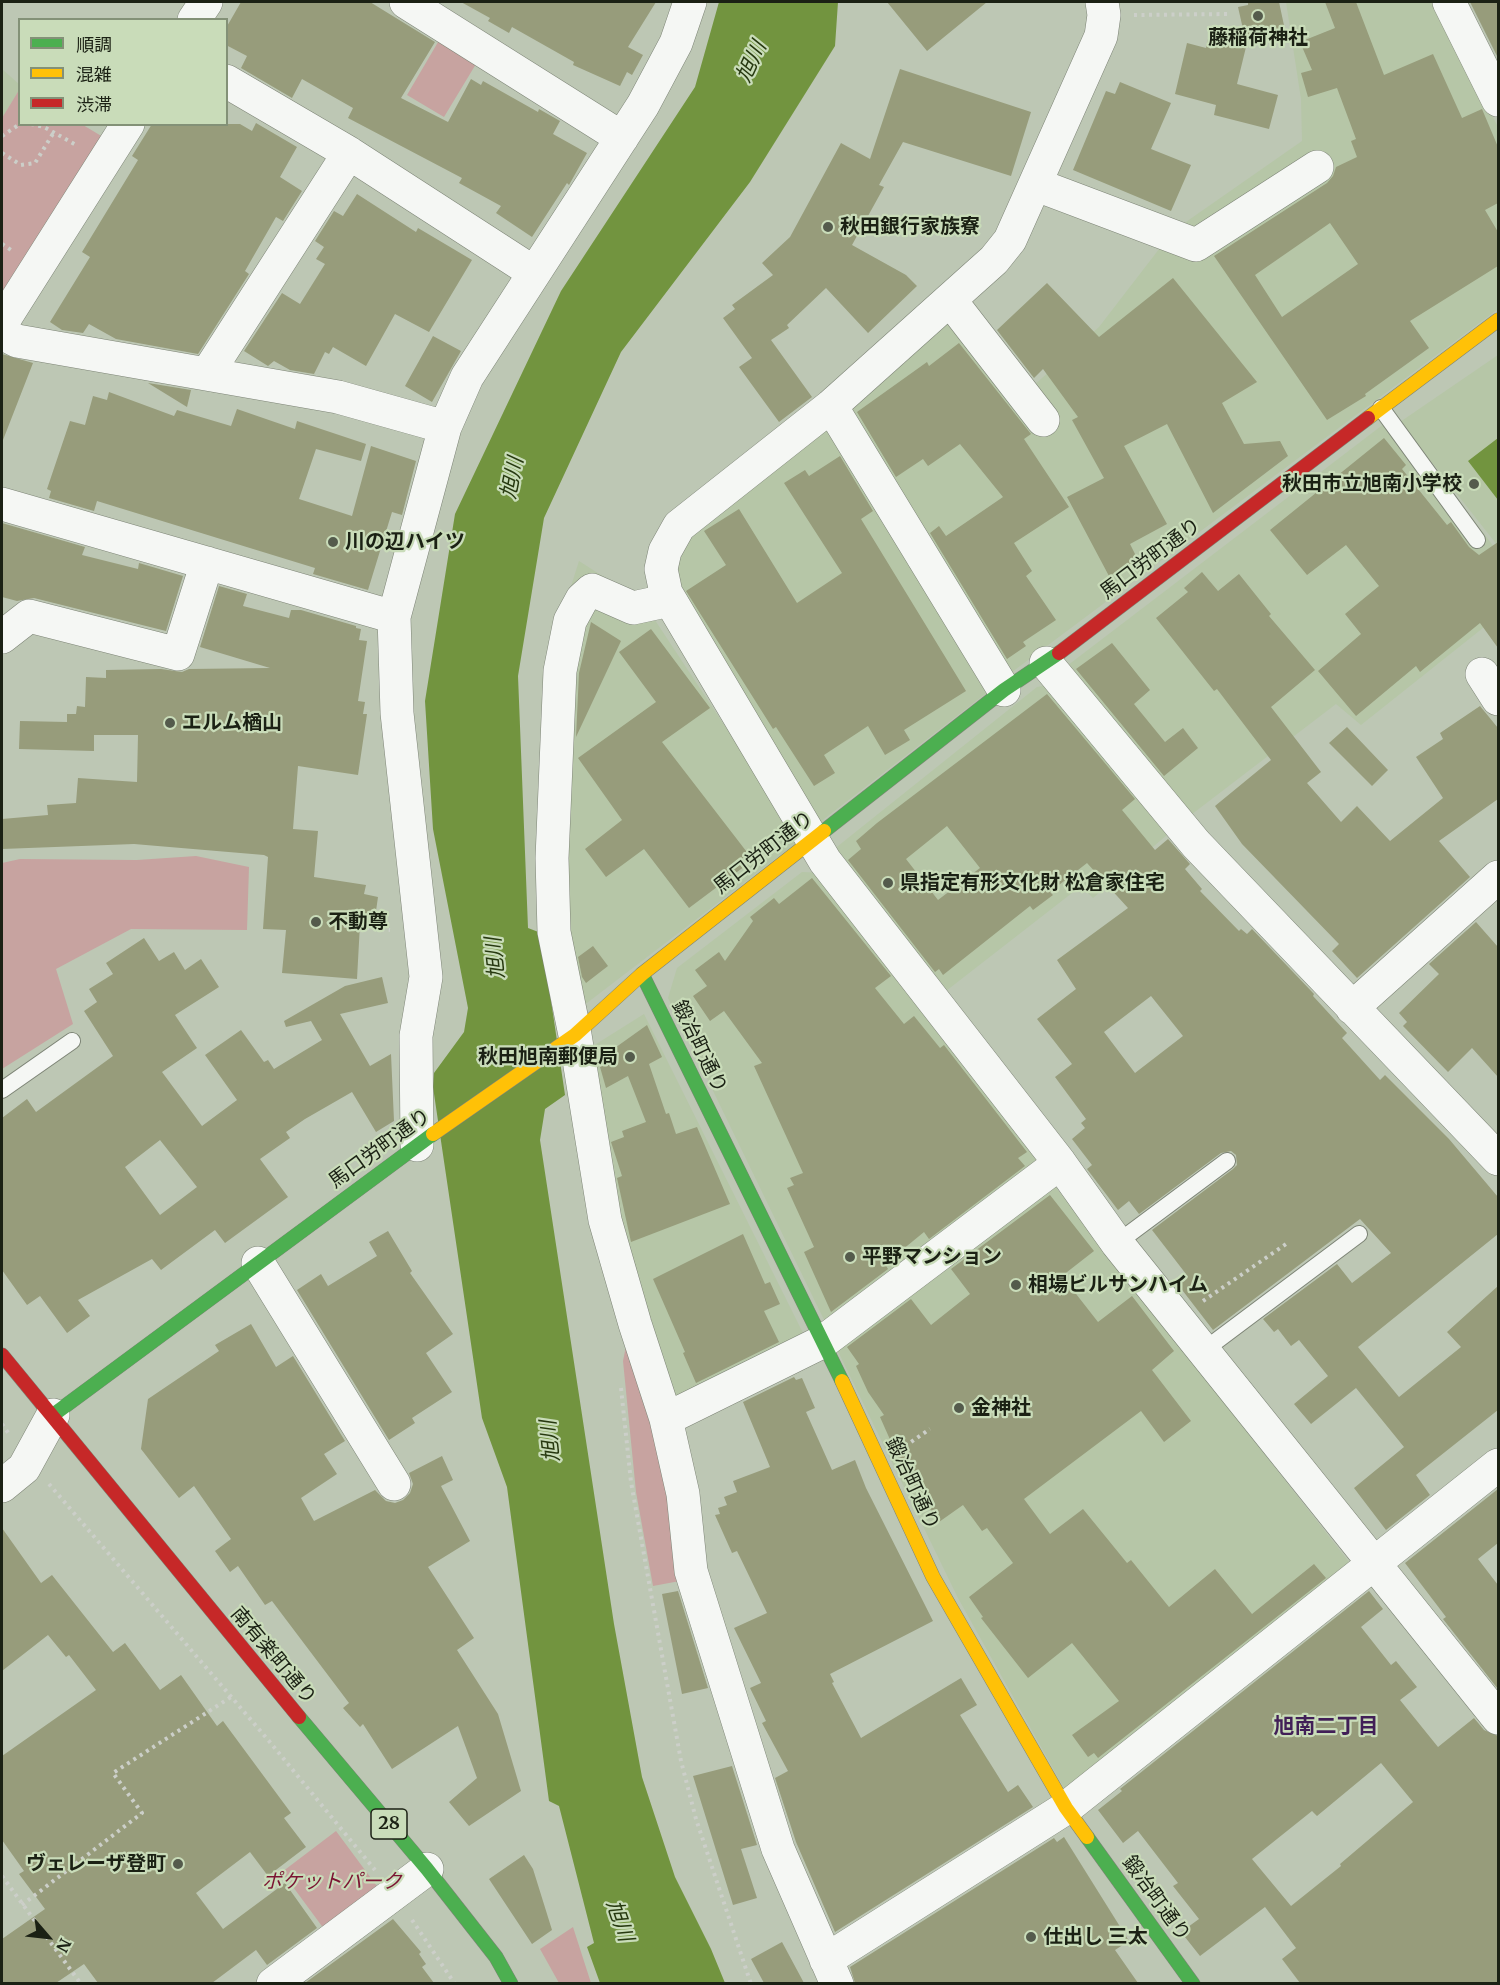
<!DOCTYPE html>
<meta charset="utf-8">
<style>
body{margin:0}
#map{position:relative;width:1500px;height:1985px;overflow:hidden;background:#bdc7b4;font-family:Merriweather,"Noto Sans JP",serif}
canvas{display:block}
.frame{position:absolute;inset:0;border:3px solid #1b2114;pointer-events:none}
.legend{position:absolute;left:18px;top:18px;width:210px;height:108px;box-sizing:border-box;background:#c9dcb9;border:2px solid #839177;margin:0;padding:8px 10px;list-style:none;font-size:18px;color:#1b2114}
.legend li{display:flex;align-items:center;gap:12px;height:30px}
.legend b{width:30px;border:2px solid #839177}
.north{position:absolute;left:18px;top:1907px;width:60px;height:60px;-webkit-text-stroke:4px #c9dcb9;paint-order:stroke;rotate:118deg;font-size:16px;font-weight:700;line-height:24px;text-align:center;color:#1b2114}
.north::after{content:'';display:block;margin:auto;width:21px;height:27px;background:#1b2114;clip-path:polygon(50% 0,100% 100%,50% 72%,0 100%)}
</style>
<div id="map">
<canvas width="1500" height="1985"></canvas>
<div class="frame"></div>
<ul class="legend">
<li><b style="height:8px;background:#4caf50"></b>順調</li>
<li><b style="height:8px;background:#ffc107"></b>混雑</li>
<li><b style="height:8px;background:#c62828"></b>渋滞</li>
</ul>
<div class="north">N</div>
</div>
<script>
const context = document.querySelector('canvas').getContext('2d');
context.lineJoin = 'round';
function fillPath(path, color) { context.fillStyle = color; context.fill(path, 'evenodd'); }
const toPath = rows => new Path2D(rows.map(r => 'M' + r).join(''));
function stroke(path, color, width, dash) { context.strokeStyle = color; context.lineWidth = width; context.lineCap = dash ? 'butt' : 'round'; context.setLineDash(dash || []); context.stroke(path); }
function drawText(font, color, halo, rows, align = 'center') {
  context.font = font + ' Merriweather,"Noto Sans JP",serif'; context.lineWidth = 4.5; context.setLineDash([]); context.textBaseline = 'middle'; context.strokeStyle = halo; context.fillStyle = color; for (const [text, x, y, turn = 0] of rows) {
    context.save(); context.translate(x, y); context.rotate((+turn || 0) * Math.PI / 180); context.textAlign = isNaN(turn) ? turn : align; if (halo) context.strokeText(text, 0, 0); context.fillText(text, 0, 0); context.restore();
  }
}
fillPath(toPath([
 [1286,2,1434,2,1498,127,1498,309,1004,678,841,415,964,308,1032,387,1099,327,1173,231,1302,141,1301,99],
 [2,69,20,85,19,90,2,118],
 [1498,355,1498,546,1400,422],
 [1393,417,1498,552,1498,616,1361,725,1336,704,1183,821,1059,672],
 [829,424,989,691,815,826,672,590,681,536],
 [579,561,643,602,800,840,583,1006,563,999,549,656],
 [1055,684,1174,829,1093,898,1081,886,937,998,828,854,1037,687],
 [802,872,825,873,1048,1160,828,1328,668,998,677,968],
 [644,1014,807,1341,671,1409,611,1216,585,1051],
 [1047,1176,1356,1571,1069,1797,958,1598,832,1339]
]), '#b6c6a7');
fillPath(toPath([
 [441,37,479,59,444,117,407,95],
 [19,90,20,124,83,125,108,140,2,305,2,118],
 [196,856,249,867,247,930,131,929,56,969,73,1024,2,1069,2,863,20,859,137,860],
 [626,1346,670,1478,685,1580,653,1586,636,1492,623,1361],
 [336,1831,382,1893,327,1933,282,1872],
 [573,1927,591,1983,559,1983,540,1949]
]), '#c7a3a0');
fillPath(toPath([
 [719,2,838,2,835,46,750,182,621,352,544,518,518,676,528,928,541,933,565,1095,545,1109,540,1140,614,1624,642,1777,675,1877,711,1949,725,1983,600,1983,587,1947,594,1943,559,1806,549,1801,507,1487,482,1418,433,1087,434,1073,464,1032,468,1008,433,829,425,701,455,514,561,291,695,87],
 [1498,438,1498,500,1468,461]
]), '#72943f');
fillPath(toPath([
 [241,2,370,2,435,42,401,98,448,122,471,79,481,85,483,81,538,112,539,109,560,121,553,134,587,153,569,185,567,183,532,237,496,213,501,206,459,183,462,178,348,118,353,108,302,79,292,98,241,68,247,56,226,45,226,28],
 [461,2,656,2,628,47,643,55,632,75,627,72,620,86,573,65,574,62,512,27,509,33,488,21,490,18],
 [887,2,987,2,927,51],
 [1248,2,1279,2,1285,30,1245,38,1238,7,1248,5],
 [1325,2,1356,2,1384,75,1433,54,1462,118,1482,109,1498,147,1498,203,1485,210,1498,232,1498,266,1410,321,1429,348,1365,394,1366,396,1327,420,1214,256,1327,183,1333,176,1336,167,1357,157,1351,141,1356,139,1337,88,1308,97,1301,73,1312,70,1300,42,1335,28],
 [1330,223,1358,264,1282,317,1255,275],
 [1470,2,1498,2,1498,58],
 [1208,39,1246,47,1237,84,1278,95,1269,129,1214,115,1216,105,1175,94,1187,43,1206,48],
 [900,69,1031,112,1011,176,903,142,879,185,884,187,852,245,906,275,917,286,868,333,826,288,787,325,789,328,771,340,812,397,779,422,739,367,752,358,723,318,735,309,732,305,773,275,762,263,790,237,841,143,870,159],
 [1120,82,1171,103,1151,149,1191,165,1171,211,1073,170,1106,91,1115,94],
 [256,123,297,147,280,177,302,191,283,221,276,217,245,271,249,274,198,354,116,339,89,324,83,333,62,330,50,322,90,257,82,252,138,160,132,156,152,124,240,124,252,131],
 [357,194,416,232,418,228,472,260,429,332,395,314,366,366,333,347,329,354,325,352,314,374,290,370,274,361,268,366,244,351,282,293,300,304,325,264,316,259,324,247,315,241,334,211,343,216],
 [1173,278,1257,382,1222,403,1244,444,1280,441,1288,456,1213,513,1167,424,1124,446,1167,524,1130,544,1138,560,1109,576,1067,497,1104,478,1072,420,1078,417,1043,369,1034,378,997,330,1047,283,1099,337],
 [433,336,461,351,432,402,405,386],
 [959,343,1031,434,1024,439,1069,507,1014,543,1032,571,1026,576,1056,620,1023,642,1026,646,1007,659,930,533,939,526,946,536,1003,497,960,444,928,466,923,459,896,477,857,412,927,362,929,366],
 [2,354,33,363,3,440,2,440],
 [148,383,191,390,187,407],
 [109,392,174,416,177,410,231,426,237,409,295,429,297,421,366,444,361,461,316,449,299,499,352,516,371,446,416,461,402,515,392,512,368,590,313,574,315,568,97,501,94,511,49,498,51,491,47,489,70,421,85,425,93,396,107,400],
 [1384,438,1406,465,1402,469,1447,525,1451,522,1469,547,1479,555,1498,542,1498,648,1480,623,1420,672,1416,666,1356,716,1318,671,1361,634,1345,614,1379,586,1346,545,1307,575,1270,530],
 [840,456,873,511,861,519,966,691,904,730,910,740,885,755,868,726,824,755,835,773,814,786,776,727,773,729,686,591,726,565,704,531,739,509,797,603,842,573,784,483,805,470,809,476],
 [2,523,85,547,82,555,138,569,139,563,183,576,166,631,34,598,17,601,2,597],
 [1202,572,1218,591,1239,574,1271,614,1269,616,1315,670,1271,707,1321,772,1307,783,1341,822,1357,806,1390,841,1443,798,1416,757,1443,739,1440,733,1480,706,1498,728,1498,799,1439,841,1470,877,1357,978,1332,951,1339,944,1242,844,1215,806,1271,760,1217,689,1214,691,1156,618,1188,592,1184,588],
 [219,586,247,594,243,606,289,618,291,610,301,610,356,626,356,628,361,629,359,640,367,641,358,701,365,702,363,714,367,714,358,775,298,766,293,829,318,831,314,877,366,885,364,894,378,897,374,925,360,924,357,979,282,973,286,930,263,929,268,857,264,855,134,844,2,849,2,819,48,815,47,805,76,803,78,778,137,782,138,735,94,735,94,751,19,749,20,721,67,722,67,714,76,714,77,706,85,707,86,677,106,678,106,670,161,669,182,672,189,669,270,668,200,647],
 [591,622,621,641,576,737,579,673],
 [651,629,710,708,662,742,753,860,689,908,644,849,606,877,585,849,622,820,578,758,656,702,619,652],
 [1112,643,1150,690,1134,704,1165,742,1183,728,1198,748,1164,776,1076,669],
 [1047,694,1135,799,1122,810,1155,850,1168,839,1190,864,1185,869,1202,889,1200,891,1239,931,1241,929,1247,934,1252,929,1314,994,1313,996,1347,1033,1342,1038,1380,1080,1385,1075,1449,1139,1498,1197,1498,1234,1358,1347,1399,1397,1461,1347,1447,1332,1498,1286,1498,1410,1416,1475,1430,1495,1386,1530,1354,1488,1404,1447,1356,1388,1311,1424,1294,1404,1328,1376,1299,1340,1291,1346,1278,1329,1274,1332,1263,1319,1337,1264,1352,1283,1391,1253,1360,1219,1213,1330,1176,1282,1186,1274,1152,1230,1233,1169,1237,1165,1236,1155,1231,1151,1221,1153,1139,1214,1129,1201,1118,1210,1087,1169,1092,1165,1072,1139,1085,1128,1081,1123,1086,1119,1055,1077,1072,1064,1037,1019,1076,989,1057,960,1128,908,1087,863,1050,892,1053,895,1033,910,1030,906,943,975,939,969,935,972,848,860,861,849,856,841,877,823],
 [947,826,980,868,938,900,906,859],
 [1151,996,1183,1036,1135,1073,1104,1032],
 [1347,727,1388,770,1372,786,1329,743],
 [812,878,891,976,875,988,904,1024,914,1016,940,1048,944,1045,1027,1152,1018,1158,1025,1166,929,1239,924,1232,885,1264,888,1269,831,1312,804,1252,814,1247,787,1188,794,1185,790,1178,803,1173,754,1066,762,1063,724,1011,710,1021,693,996,707,986,695,970,719,952,725,961,753,921,750,917,774,898,779,904],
 [1476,922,1498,947,1498,1077,1472,1048,1448,1072,1403,1026,1407,1022,1399,1013,1439,974,1429,964],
 [144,938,159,961,174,952,185,970,201,959,219,987,175,1015,197,1048,162,1072,202,1126,237,1100,205,1055,241,1030,264,1062,268,1060,274,1069,322,1040,311,1021,286,1027,284,1021,345,986,382,977,388,1003,340,1014,370,1066,391,1054,394,1121,376,1132,352,1092,305,1119,286,1132,290,1138,260,1159,288,1197,225,1243,215,1230,161,1270,152,1259,78,1300,90,1316,67,1333,40,1296,27,1305,2,1270,2,1118,27,1099,36,1112,113,1056,84,1011,97,1002,89,989,113,974,106,963],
 [160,1140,197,1187,160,1215,125,1167],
 [593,946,608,966,586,983,582,977,578,957],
 [647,1025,662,1057,649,1064,666,1114,669,1113,676,1134,697,1127,730,1204,631,1242,617,1178,622,1176,611,1142,624,1137,622,1131,646,1122,628,1076,606,1088,598,1060],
 [1050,1195,1094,1251,1062,1276,1098,1322,1132,1296,1174,1351,1152,1370,1191,1421,1164,1442,1141,1411,1024,1499,1050,1534,1083,1509,1127,1563,1131,1560,1169,1607,1215,1569,1252,1614,1314,1564,1326,1578,1098,1758,1094,1753,1088,1757,1072,1735,1119,1701,1072,1643,1028,1678,981,1618,983,1617,969,1597,1013,1563,987,1528,982,1531,963,1505,939,1522,904,1471,880,1417,884,1415,868,1392,856,1366,859,1364,847,1347,911,1299,931,1325,970,1294,951,1269],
 [388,1231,412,1271,410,1273,453,1334,426,1353,452,1392,412,1418,415,1423,389,1440,297,1290,321,1274,328,1286,377,1256,369,1242],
 [743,1234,765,1284,770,1282,780,1304,764,1311,779,1342,696,1383,683,1353,685,1352,653,1279],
 [251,1324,276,1367,293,1356,345,1441,324,1454,337,1474,301,1498,314,1521,375,1490,386,1501,395,1503,403,1500,410,1493,413,1484,409,1473,442,1456,453,1480,441,1486,470,1541,428,1567,474,1638,457,1650,498,1714,521,1791,469,1826,449,1802,477,1778,458,1726,392,1769,363,1724,360,1727,343,1708,349,1703,272,1601,265,1605,238,1566,230,1572,215,1551,231,1539,194,1486,179,1498,141,1449,148,1399,219,1351,215,1345],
 [794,1377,796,1380,802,1378,815,1408,806,1412,832,1470,855,1460,866,1488,933,1621,830,1674,834,1682,832,1683,861,1738,961,1678,977,1705,960,1715,1008,1792,1018,1785,1033,1807,835,1932,796,1842,775,1778,788,1771,762,1723,766,1721,750,1688,761,1683,734,1628,767,1613,737,1551,732,1553,715,1515,720,1514,718,1508,727,1505,724,1497,737,1492,733,1481,770,1467,743,1402],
 [1498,1489,1498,1543,1478,1559,1498,1585,1498,1689,1443,1619,1446,1617,1405,1563],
 [2,1528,41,1583,52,1575,113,1652,125,1643,160,1690,181,1675,217,1726,223,1721,291,1813,284,1818,306,1847,268,1876,250,1852,196,1893,223,1929,285,1883,317,1928,267,1965,256,1950,212,1983,98,1983,84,1964,56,1983,2,1983,2,1939,45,1909,19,1874,24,1871,2,1840,2,1756,96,1690,69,1655,66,1657,48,1635,2,1671],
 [678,1591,708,1688,682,1694,662,1594],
 [1369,1591,1383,1609,1361,1627,1391,1665,1396,1661,1417,1687,1400,1700,1438,1747,1474,1718,1484,1730,1498,1736,1498,1983,1300,1983,1282,1959,1296,1948,1265,1907,1200,1956,1181,1932,1199,1919,1173,1886,1178,1883,1138,1831,1123,1843,1098,1810,1122,1791,1120,1789],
 [1381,1763,1413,1802,1340,1864,1341,1866,1291,1906,1252,1859,1312,1811,1317,1816],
 [732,1766,757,1845,741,1849,757,1898,733,1905,693,1776],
 [1064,1837,1129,1941,1115,1950,1138,1983,855,1983,850,1967,1054,1838,1057,1842],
 [524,1855,533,1869,552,1930,532,1944,489,1879],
 [393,1919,421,1952,419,1954,426,1964,422,1967,434,1983,305,1983],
 [782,1942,804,1983,764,1983,751,1959]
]), '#979c7b');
const lane = toPath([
 [1381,408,1477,540],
 [2,1090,72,1041],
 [1117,1243,1227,1161],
 [1203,1351,1359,1234]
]);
const street = toPath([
 [406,2,622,138],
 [1102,2,1104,15,1101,36,1010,240,994,260,831,406,679,526,665,551,661,569,666,593,825,861,1060,1163,1117,1243,1498,1718],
 [1449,2,1498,100],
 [194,20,206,2],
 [226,81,349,153,533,272],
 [128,124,2,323,2,333,17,341,338,397,445,427],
 [1037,185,1196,245,1317,167],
 [950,300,1043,420],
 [207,374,349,153],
 [831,406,1004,690],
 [2,504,394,617],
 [670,600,633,608,592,590,582,599,570,621,560,671,552,858,554,932,575,1035,605,1220,635,1324,666,1419,683,1494,691,1571,778,1849,837,1984],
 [2,637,29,616,178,654,207,563],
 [1046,663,1196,844,1498,1159],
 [1482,674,1498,699],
 [1352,1008,1498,877],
 [417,1145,416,1036,426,977,397,713,394,617,445,427,467,377,643,105,676,43,690,2],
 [258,1263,394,1484],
 [666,1419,824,1341,1060,1163],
 [2,1486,24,1468,53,1415],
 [826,1960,1066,1808,1498,1465],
 [273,1984,427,1869]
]);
const fast = toPath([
 [824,831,1004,690,1059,653],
 [642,974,842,1381],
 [53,1415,433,1134],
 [299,1717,427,1869,496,1957,511,1984],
 [1087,1837,1193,1984]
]);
const slow = toPath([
 [1368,418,1498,320],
 [433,1134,575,1035,642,974,824,831],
 [842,1381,933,1577,1066,1808,1087,1837]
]);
const jam = toPath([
 [1059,653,1368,418],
 [2,1355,299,1717]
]);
stroke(lane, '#7d8476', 18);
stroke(street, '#7d8476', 34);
stroke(fast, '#7d8476', 15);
stroke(slow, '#7d8476', 15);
stroke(jam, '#7d8476', 15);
stroke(toPath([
 [1134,15,1229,14],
 [31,124,44,127,78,146],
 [2,136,20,124],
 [2,153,21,165,35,163,54,132],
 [2,244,11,250],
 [329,924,390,930],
 [1203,1301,1286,1244],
 [621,1388,631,1482,681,1761,696,1819,751,1984],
 [2,1424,9,1434],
 [905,1446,930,1429],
 [49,1484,269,1741,375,1870],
 [2,1876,81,1984],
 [22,1905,142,1813,113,1773,231,1697],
 [412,1920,455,1984]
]), '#cccfc9', 4, [3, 4.5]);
stroke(lane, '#f5f7f4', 16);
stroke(street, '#f5f7f4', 33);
stroke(fast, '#4caf50', 14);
stroke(slow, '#ffc107', 14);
stroke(jam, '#c62828', 14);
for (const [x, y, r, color] of [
 [1258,16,6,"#545b4c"],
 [828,227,6,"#545b4c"],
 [1474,484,6,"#545b4c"],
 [333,542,6,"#545b4c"],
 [170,723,6,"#545b4c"],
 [888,883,6,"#545b4c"],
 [316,922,6,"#545b4c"],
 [630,1057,6,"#545b4c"],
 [850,1257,6,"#545b4c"],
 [1016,1285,6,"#545b4c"],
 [959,1408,6,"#545b4c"],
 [178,1864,6,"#545b4c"],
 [1031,1937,6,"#545b4c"]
]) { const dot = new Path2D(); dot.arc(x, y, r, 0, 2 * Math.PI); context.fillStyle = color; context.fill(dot); stroke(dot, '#c9dcb9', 2); }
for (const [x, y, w] of [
 [389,1824,36]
]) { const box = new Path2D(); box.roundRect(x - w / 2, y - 15, w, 30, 4.5); context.fillStyle = '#c9dcb9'; context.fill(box); stroke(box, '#1b2114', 1.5); }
drawText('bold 18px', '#1b2114', null, [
 ["28",389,1824]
]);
drawText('bold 20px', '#1b2114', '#c9dcb9', [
 ["藤稲荷神社",1258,38,"center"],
 ["秋田銀行家族寮",840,227],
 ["秋田市立旭南小学校",1462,484,"right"],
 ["川の辺ハイツ",345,542],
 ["エルム楢山",182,723],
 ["県指定有形文化財 松倉家住宅",900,883],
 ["不動尊",328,922],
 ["秋田旭南郵便局",618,1057,"right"],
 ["平野マンション",862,1257],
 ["相場ビルサンハイム",1028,1285],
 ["金神社",971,1408],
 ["ヴェレーザ登町",166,1864,"right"],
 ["仕出し 三太",1043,1937]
], 'left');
drawText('20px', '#1b2114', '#c9dcb9', [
 ["馬口労町通り",1151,559,-37],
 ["馬口労町通り",764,853,-38],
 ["鍛冶町通り",699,1047,64],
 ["馬口労町通り",380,1149,-36],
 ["鍛冶町通り",912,1484,65],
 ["南有楽町通り",273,1656,50],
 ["鍛冶町通り",1156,1899,54]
]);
drawText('italic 20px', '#7b1432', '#c9dcb9', [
 ["ポケットパーク",332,1882]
]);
drawText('italic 21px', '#273910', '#c9dcb9', [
 ["旭川",752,62,-65],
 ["旭川",513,478,-79],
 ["旭川",496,958,-96],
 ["旭川",551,1441,-96],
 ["旭川",619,1921,71]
]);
drawText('bold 21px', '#411f57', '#c9dcb9', [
 ["旭南二丁目",1326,1727]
]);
</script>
